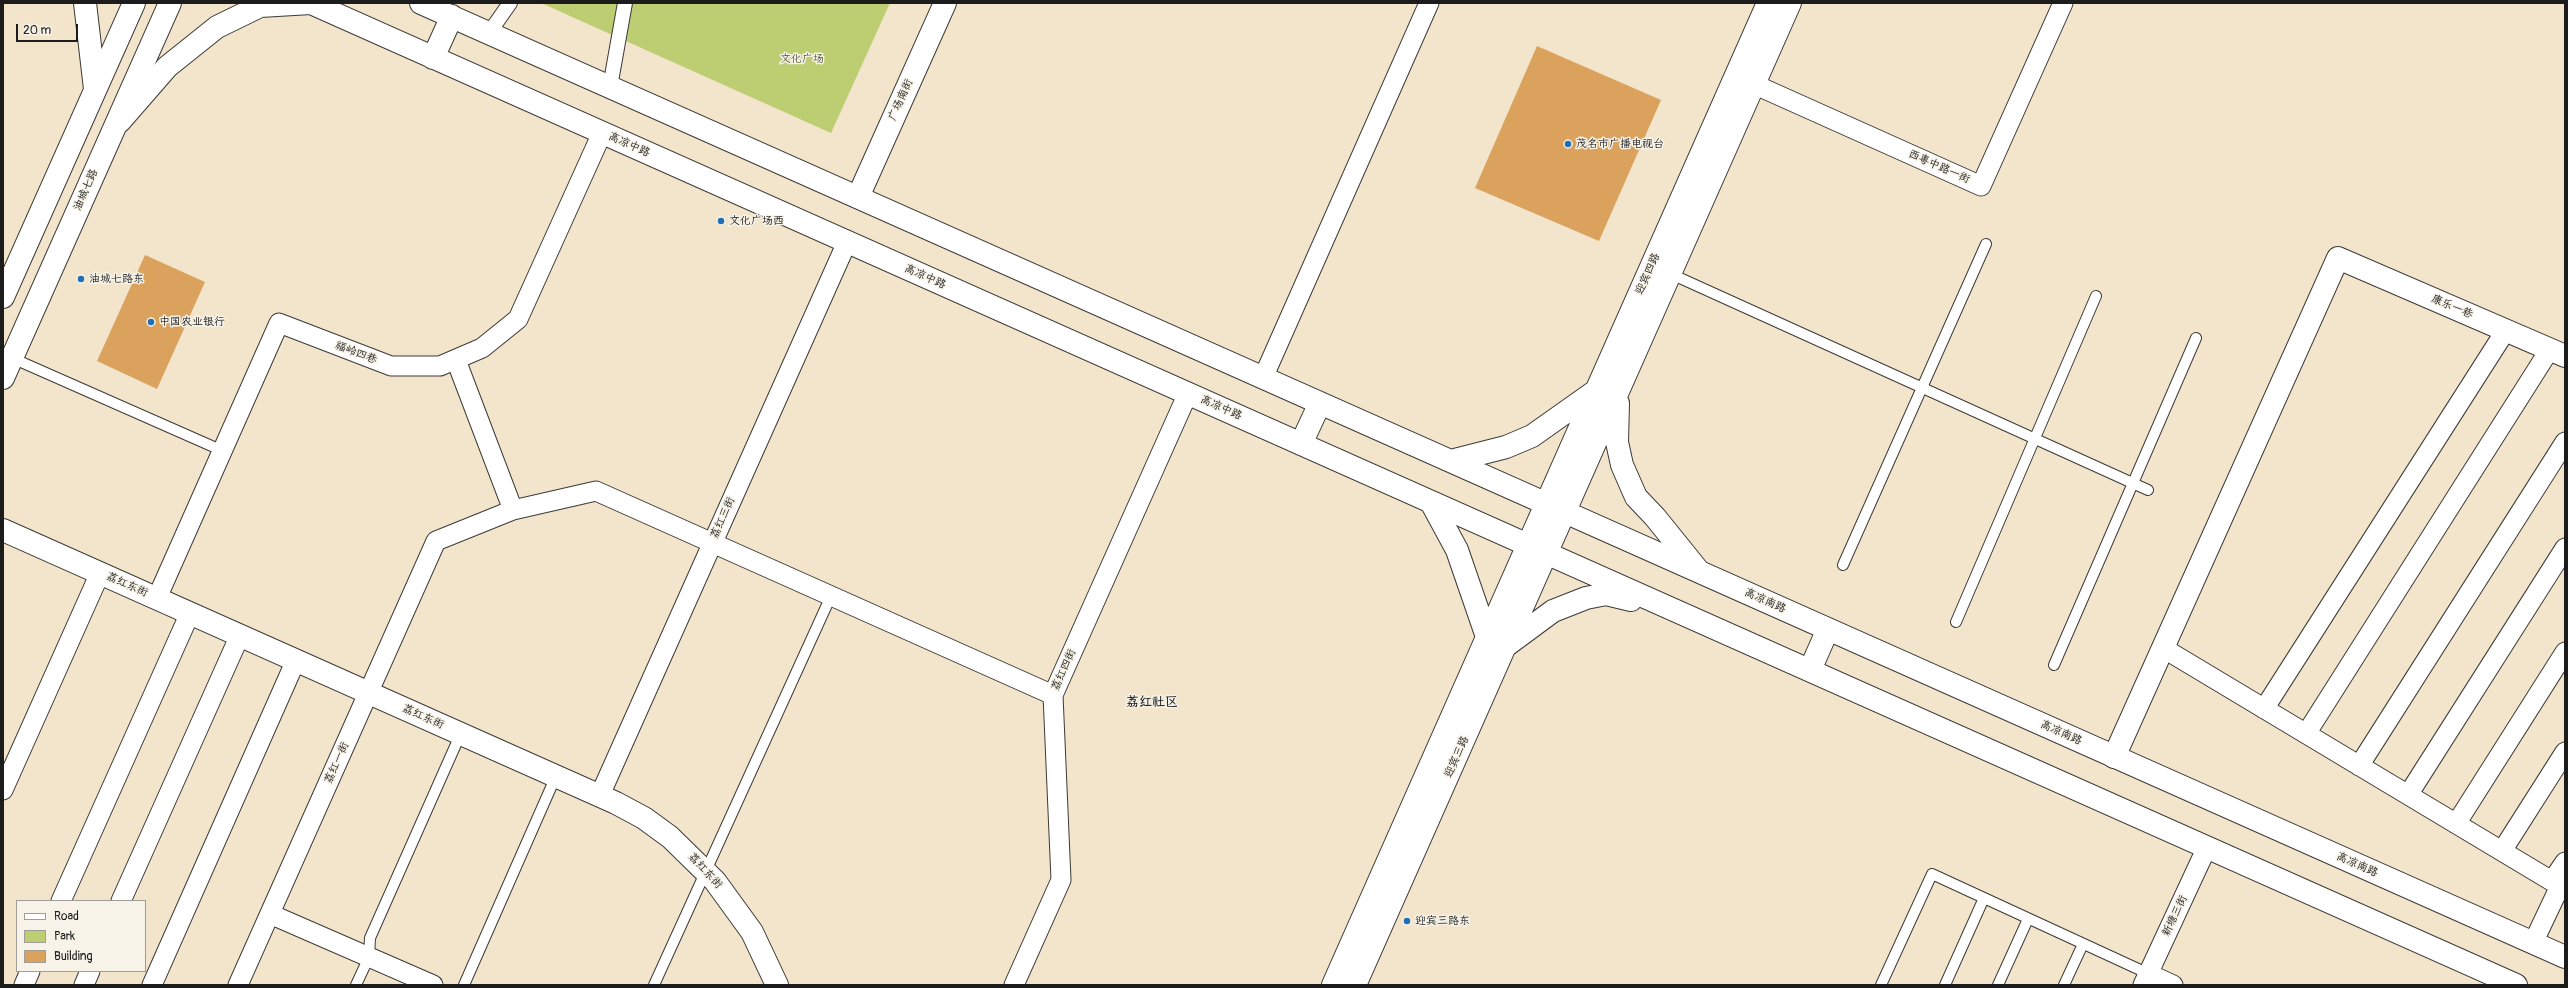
<!DOCTYPE html>
<meta charset="utf-8">
<style>
body{margin:0}
#map{position:relative;width:2568px;height:988px;overflow:hidden;background:#f2e5cc;font-family:Pangolin,sans-serif}
canvas{display:block}
.frame{position:absolute;inset:0;border:4px solid #1c1c1c;pointer-events:none}
.legend{position:absolute;left:16px;top:900px;width:130px;height:72px;box-sizing:border-box;background:#f7f3e8;border:1px solid #9f9d96;margin:0;padding:5px 7px;list-style:none;font-size:12px;color:#1c1c1c}
.legend li{display:flex;align-items:center;gap:8px;height:20px}
.legend b{width:20px;border:1px solid #9f9d96}
.scale{position:absolute;left:16px;top:24px;width:62px;height:18px;box-sizing:border-box;border:2px solid #1c1c1c;border-top:0;padding-left:5px;font-size:12px;line-height:14px;white-space:nowrap;color:#1c1c1c;-webkit-text-stroke:3px #f7f3e8;paint-order:stroke}
</style>
<div id="map">
<canvas width="2568" height="988"></canvas>
<div class="frame"></div>
<ul class="legend">
<li><b style="height:5px;background:#fff"></b>Road</li>
<li><b style="height:11px;background:#bcce71"></b>Park</li>
<li><b style="height:11px;background:#daa25d"></b>Building</li>
</ul>
<div class="scale">20 m</div>
</div>
<script>
const context = document.querySelector('canvas').getContext('2d');
context.lineJoin = 'round';
function fillPath(path, color) { context.fillStyle = color; context.fill(path, 'evenodd'); }
const toPath = rows => new Path2D(rows.map(r => 'M' + r).join(''));
function stroke(path, color, width, dash) { context.strokeStyle = color; context.lineWidth = width; context.lineCap = dash ? 'butt' : 'round'; context.setLineDash(dash || []); context.stroke(path); }
function drawText(font, color, halo, rows, align = 'center') {
  context.font = font + ' Pangolin,"LXGW WenKai TC",sans-serif'; context.lineWidth = 3; context.setLineDash([]); context.textBaseline = 'middle'; context.strokeStyle = halo; context.fillStyle = color; for (const [text, x, y, turn = 0] of rows) {
    context.save(); context.translate(x, y); context.rotate((+turn || 0) * Math.PI / 180); context.textAlign = isNaN(turn) ? turn : align; if (halo) context.strokeText(text, 0, 0); context.fillText(text, 0, 0); context.restore();
  }
}
fillPath(toPath([
 [541,3,890,3,831,133]
]), '#bcce71');
fillPath(toPath([
 [1537,46,1661,100,1599,241,1475,188],
 [145,255,205,282,157,389,97,361]
]), '#daa25d');
const service = toPath([
 [1671,274,2148,490],
 [12,358,223,451],
 [1843,565,1986,244],
 [1956,622,2096,296],
 [2054,665,2196,338],
 [356,985,369,957,370,938,461,733],
 [464,985,556,776],
 [654,985,831,596],
 [1881,985,1932,874,2149,974],
 [1945,985,1984,898],
 [1998,985,2028,919],
 [2064,985,2083,944]
]);
const pedestrian = toPath([
 [489,33,510,3],
 [610,87,625,3]
]);
const minor = toPath([
 [1740,78,1981,186,2063,3],
 [456,360,513,510],
 [1263,378,1429,3],
 [157,598,279,323,391,366,440,366,482,348,518,319,602,133],
 [2163,648,2560,886,2533,943],
 [2264,709,2506,330],
 [2306,734,2550,349],
 [2359,766,2565,442],
 [3,790,100,573],
 [600,795,847,242],
 [2408,795,2565,548],
 [2456,824,2565,652],
 [2502,851,2565,752],
 [2552,881,2565,862],
 [61,901,190,613],
 [121,901,240,635],
 [270,914,433,985],
 [2149,974,2173,985],
 [24,985,30,971],
 [84,985,90,971],
 [152,985,296,660],
 [238,985,436,541,513,510,596,491,1053,695],
 [1014,985,1061,880,1053,695,1188,393],
 [2143,985,2207,847]
]);
const tertiary = toPath([
 [858,197,945,3],
 [3,530,616,803,644,818,670,837,715,881,752,932,777,985],
 [2114,757,2338,258,2565,356]
]);
const secondary = toPath([
 [311,3,2516,985],
 [421,3,2565,957],
 [433,58,452,16],
 [120,121,167,67,217,27,260,6,311,3],
 [1618,403,1617,442,1622,465,1636,497,1655,517,1697,569],
 [1301,444,1320,403],
 [1451,461,1506,447,1532,436,1597,390],
 [1431,502,1457,550,1487,637],
 [1507,645,1553,611,1586,598,1606,594,1631,600],
 [1810,670,1828,629],
 [1333,985,1768,3],
 [1355,985,1790,3]
]);
const primary = toPath([
 [85,3,95,89],
 [3,297,134,3],
 [3,378,170,3]
]);
stroke(service, '#3c3a36', 12);
stroke(pedestrian, '#3c3a36', 16);
stroke(minor, '#3c3a36', 21);
stroke(tertiary, '#3c3a36', 24);
stroke(secondary, '#3c3a36', 24);
stroke(primary, '#3c3a36', 24);
stroke(service, '#fff', 10);
stroke(pedestrian, '#fff', 14);
stroke(minor, '#fff', 19);
stroke(tertiary, '#fff', 22);
stroke(secondary, '#fff', 22);
stroke(primary, '#fff', 22);
for (const [x, y, r, color] of [
 [1568,144,4,"#1f6fb2"],
 [721,221,4,"#1f6fb2"],
 [81,279,4,"#1f6fb2"],
 [151,322,4,"#1f6fb2"],
 [1407,921,4,"#1f6fb2"]
]) { const dot = new Path2D(); dot.arc(x, y, r, 0, 2 * Math.PI); context.fillStyle = color; context.fill(dot); stroke(dot, '#f7f3e8', 1.5); }
drawText('11px', '#545a3a', '#f7f3e8', [
 ["文化广场",802,59]
]);
drawText('11px', '#1c1c1c', '#f7f3e8', [
 ["广场南街",901,100,-66],
 ["高凉中路",629,145,24],
 ["西粤中路一街",1939,167,24],
 ["油城七路",86,190,-66],
 ["迎宾四路",1648,274,-66],
 ["高凉中路",925,277,24],
 ["康乐一巷",2452,307,23],
 ["福岭四巷",356,353,21],
 ["高凉中路",1221,408,24],
 ["荔红三街",723,518,-66],
 ["荔红东街",127,585,24],
 ["高凉南路",1765,601,24],
 ["荔红四街",1064,670,-66],
 ["荔红东街",423,717,24],
 ["高凉南路",2061,733,24],
 ["迎宾三路",1457,757,-66],
 ["荔红一街",337,763,-66],
 ["高凉南路",2357,865,24],
 ["荔红东街",705,871,47],
 ["新塘三街",2175,916,-65]
]);
drawText('11px', '#1c1c1c', '#f7f3e8', [
 ["茂名市广播电视台",1576,144],
 ["文化广场西",729,221],
 ["油城七路东",89,279],
 ["中国农业银行",159,322],
 ["迎宾三路东",1415,921]
], 'left');
drawText('bold 13px', '#1c1c1c', '#f7f3e8', [
 ["荔红社区",1152,703]
]);
</script>
